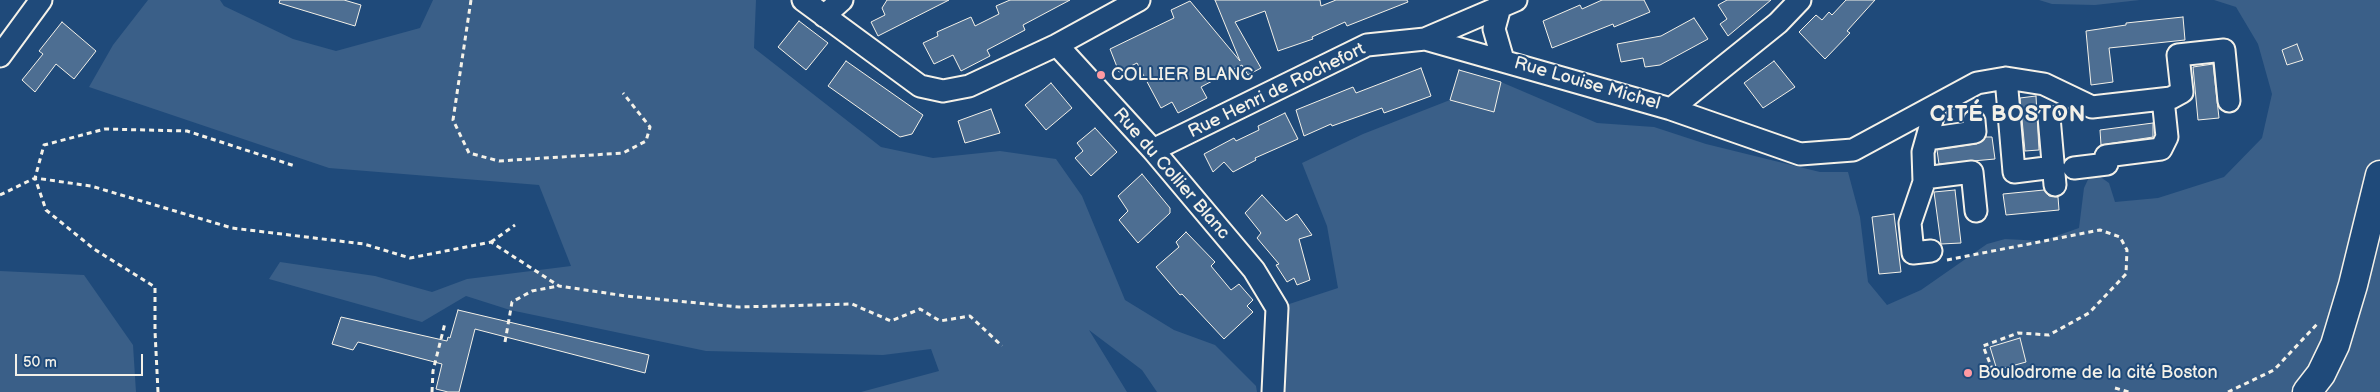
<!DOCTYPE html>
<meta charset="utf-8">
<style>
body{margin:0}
#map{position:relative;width:2380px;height:392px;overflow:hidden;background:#1f4a7a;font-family:"Balsamiq Sans",sans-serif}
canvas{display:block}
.scale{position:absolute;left:15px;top:354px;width:128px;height:22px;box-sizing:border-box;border:2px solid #f4f1e8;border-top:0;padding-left:6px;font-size:15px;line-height:18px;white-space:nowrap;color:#f4f1e8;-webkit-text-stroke:4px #1f4a7a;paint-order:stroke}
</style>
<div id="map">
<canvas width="2380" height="392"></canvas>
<div class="scale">50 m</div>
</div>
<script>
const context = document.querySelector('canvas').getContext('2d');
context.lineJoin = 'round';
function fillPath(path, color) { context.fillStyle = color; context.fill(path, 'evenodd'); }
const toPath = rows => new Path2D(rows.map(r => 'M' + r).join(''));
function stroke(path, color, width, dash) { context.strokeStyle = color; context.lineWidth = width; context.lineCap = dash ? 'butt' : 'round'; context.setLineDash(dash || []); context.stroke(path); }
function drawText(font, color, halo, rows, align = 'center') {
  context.font = font + ' "Balsamiq Sans",sans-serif'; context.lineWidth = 4; context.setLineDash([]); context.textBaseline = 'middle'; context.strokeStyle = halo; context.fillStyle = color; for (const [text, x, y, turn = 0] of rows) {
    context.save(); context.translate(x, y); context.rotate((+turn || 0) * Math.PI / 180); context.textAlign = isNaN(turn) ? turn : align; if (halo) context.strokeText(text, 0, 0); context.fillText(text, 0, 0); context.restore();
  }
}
fillPath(toPath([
 [148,0,220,0,224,6,293,39,336,51,420,28,433,0,756,0,754,48,881,147,933,158,1000,151,1056,159,1082,196,1125,300,1174,330,1215,345,1256,386,1257,392,1157,392,1142,370,1089,330,1127,392,861,392,939,371,931,349,883,355,706,351,510,310,466,296,422,322,269,279,280,262,375,276,432,292,467,279,571,266,539,185,329,168,89,87,113,45],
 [2039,0,2140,0,2095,5,2052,4],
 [2214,0,2380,0,2380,392,1273,392,1277,308,1338,288,1327,226,1302,163,1363,134,1450,100,1493,112,1501,82,1597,123,1654,127,1706,144,1775,161,1820,172,1848,172,1860,217,1868,282,1887,305,1921,290,1987,244,2005,239,2042,241,2079,228,2084,188,2092,171,2109,183,2115,202,2158,198,2224,177,2262,138,2272,94,2258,44,2236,7],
 [0,271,84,275,133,345,136,392,0,392]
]), '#3a5f88');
const building = toPath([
 [280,0,344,0,361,5,355,26,279,3,280,0],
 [887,0,949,0,878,36,871,22,885,15,882,8,887,0],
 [1010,0,1070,0,1023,25,1025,30,987,50,990,56,961,71,953,55,934,64,923,43,938,36,937,32,971,17,975,26,999,14,996,6,1010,0],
 [1215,0,1320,0,1321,6,1336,0,1407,0,1408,2,1347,26,1345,22,1312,37,1313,39,1278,51,1265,11,1235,22,1261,68,1248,75,1242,65,1201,87,1207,98,1178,113,1172,102,1161,108,1137,63,1119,72,1110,49,1174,18,1171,10,1190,1,1240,61,1215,0],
 [1602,0,1644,0,1650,12,1614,27,1613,24,1552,48,1543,21,1580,5,1582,9,1602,0],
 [1727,0,1771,0,1728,36,1720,24,1727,19,1718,5,1727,0],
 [1846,0,1875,0,1847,31,1850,33,1825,59,1799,32,1816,15,1822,20,1829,12,1832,15,1846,0],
 [2183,17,2185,40,2109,48,2113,82,2091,85,2086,31,2126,25,2126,23,2183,17],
 [1694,18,1708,39,1660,65,1645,67,1643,58,1621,62,1617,44,1661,36,1694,18],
 [799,21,828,43,806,70,778,47,799,21],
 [62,22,96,51,74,79,56,64,35,92,22,80,43,54,39,51,62,22],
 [2297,44,2303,60,2287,65,2282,50,2297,44],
 [846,61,923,115,912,134,900,137,828,86,846,61],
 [1774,61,1795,87,1763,108,1744,83,1774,61],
 [2213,64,2219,118,2198,120,2193,67,2213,64],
 [1421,68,1431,96,1384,113,1382,108,1332,126,1331,124,1304,136,1296,110,1353,87,1356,93,1421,68],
 [1459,70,1501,82,1494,112,1450,100,1459,70],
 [1051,83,1072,108,1046,130,1025,105,1051,83],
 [2036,96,2039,150,2025,151,2020,98,2036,96],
 [991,109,1000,133,965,143,958,121,991,109],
 [1285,113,1298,139,1255,158,1256,160,1233,172,1224,162,1213,172,1204,154,1234,138,1236,141,1259,130,1258,126,1285,113],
 [2153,123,2153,137,2101,145,2100,130,2153,123],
 [1095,128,1117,152,1091,176,1075,158,1083,151,1077,143,1095,128],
 [1986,137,1992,137,1995,159,1939,164,1937,150,1977,144,1986,137],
 [1142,174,1170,208,1170,213,1138,243,1119,220,1128,211,1118,196,1142,174],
 [1955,190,1961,243,1941,244,1934,192,1955,190],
 [2044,190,2049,196,2058,197,2059,210,2006,215,2003,194,2044,190],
 [1262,195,1286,221,1297,214,1312,235,1299,239,1310,280,1297,285,1294,278,1287,282,1276,265,1279,264,1257,238,1261,233,1245,213,1262,195],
 [1894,214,1901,272,1879,274,1872,217,1894,214],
 [1186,232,1215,262,1211,266,1231,290,1239,284,1253,300,1247,306,1253,312,1224,339,1182,294,1180,295,1156,267,1179,247,1176,242,1186,232],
 [458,310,649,355,645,373,475,329,459,392,448,392,436,389,442,364,358,342,353,350,332,344,341,317,447,341,448,337,450,338,458,310],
 [2020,338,2026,362,1997,370,1990,347,2020,338]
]);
fillPath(building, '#4d6e92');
stroke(building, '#f4f1e8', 1);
const minor = toPath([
 [803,0,920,86,943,91,969,86,1057,45,1153,150,1254,270,1277,308,1273,392],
 [1500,7,1494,29,1503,60],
 [824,16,842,0],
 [1425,39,1671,109,1778,23,1800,0],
 [1057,45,1139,0],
 [0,56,41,0],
 [2006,78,2014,172,2054,167],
 [1671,109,1800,154,1853,150,1977,83,2006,78,2044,84,2092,107,2171,98,2182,92,2178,55,2224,50,2229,101],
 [2049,117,2055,185],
 [1927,139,1975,132,1974,121],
 [1153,150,1367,45,1425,39,1516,0],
 [2074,168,2107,164,2106,156,2161,149,2167,137,2163,99],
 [1924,178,1972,172,1976,211],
 [1931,251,1913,253,1910,223,1924,182,1923,152,1936,106]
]);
const highway = toPath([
 [2307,392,2321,374,2335,345,2353,285,2380,175]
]);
stroke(minor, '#f4f1e8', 25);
stroke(highway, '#f4f1e8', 31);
stroke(toPath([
 [471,0,453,120,469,153,499,161,623,153,646,141,650,127,623,93],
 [0,195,35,178,91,186,232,228,364,244,410,258,491,242,559,286,626,296,739,307,852,304,891,321,920,309,940,321,970,316,1002,346],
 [491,242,515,225],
 [1947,260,2100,230,2120,237,2127,250,2126,274,2089,313,2049,335,2018,333,1983,346,1997,381],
 [505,342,512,302,532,291,558,286],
 [2115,388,2129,392],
 [158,392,155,331,155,287,94,249,46,210,35,178,44,145,105,129,187,131,295,166],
 [432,392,433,371,445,323],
 [2228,392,2274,370,2319,322]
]), '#f4f1e8', 3, [5, 4]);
stroke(minor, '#1f4a7a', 21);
stroke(highway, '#1f4a7a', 28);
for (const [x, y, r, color] of [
 [1101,75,5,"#ff9aa2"],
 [1968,373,5,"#ff9aa2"]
]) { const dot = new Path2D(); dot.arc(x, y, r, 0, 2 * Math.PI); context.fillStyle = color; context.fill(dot); stroke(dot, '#1f4a7a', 2); }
drawText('18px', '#f4f1e8', '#1f4a7a', [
 ["COLLIER BLANC",1111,75],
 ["Boulodrome de la cité Boston",1978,373]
], 'left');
drawText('18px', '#f4f1e8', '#1f4a7a', [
 ["Rue Louise Michel",1587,84,16],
 ["Rue Henri de Rochefort",1277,91,-26],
 ["Rue du Collier Blanc",1171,174,49]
]);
context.letterSpacing = '1px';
drawText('bold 22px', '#f4f1e8', '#1f4a7a', [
 ["CITÉ BOSTON",2008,115]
]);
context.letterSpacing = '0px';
</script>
